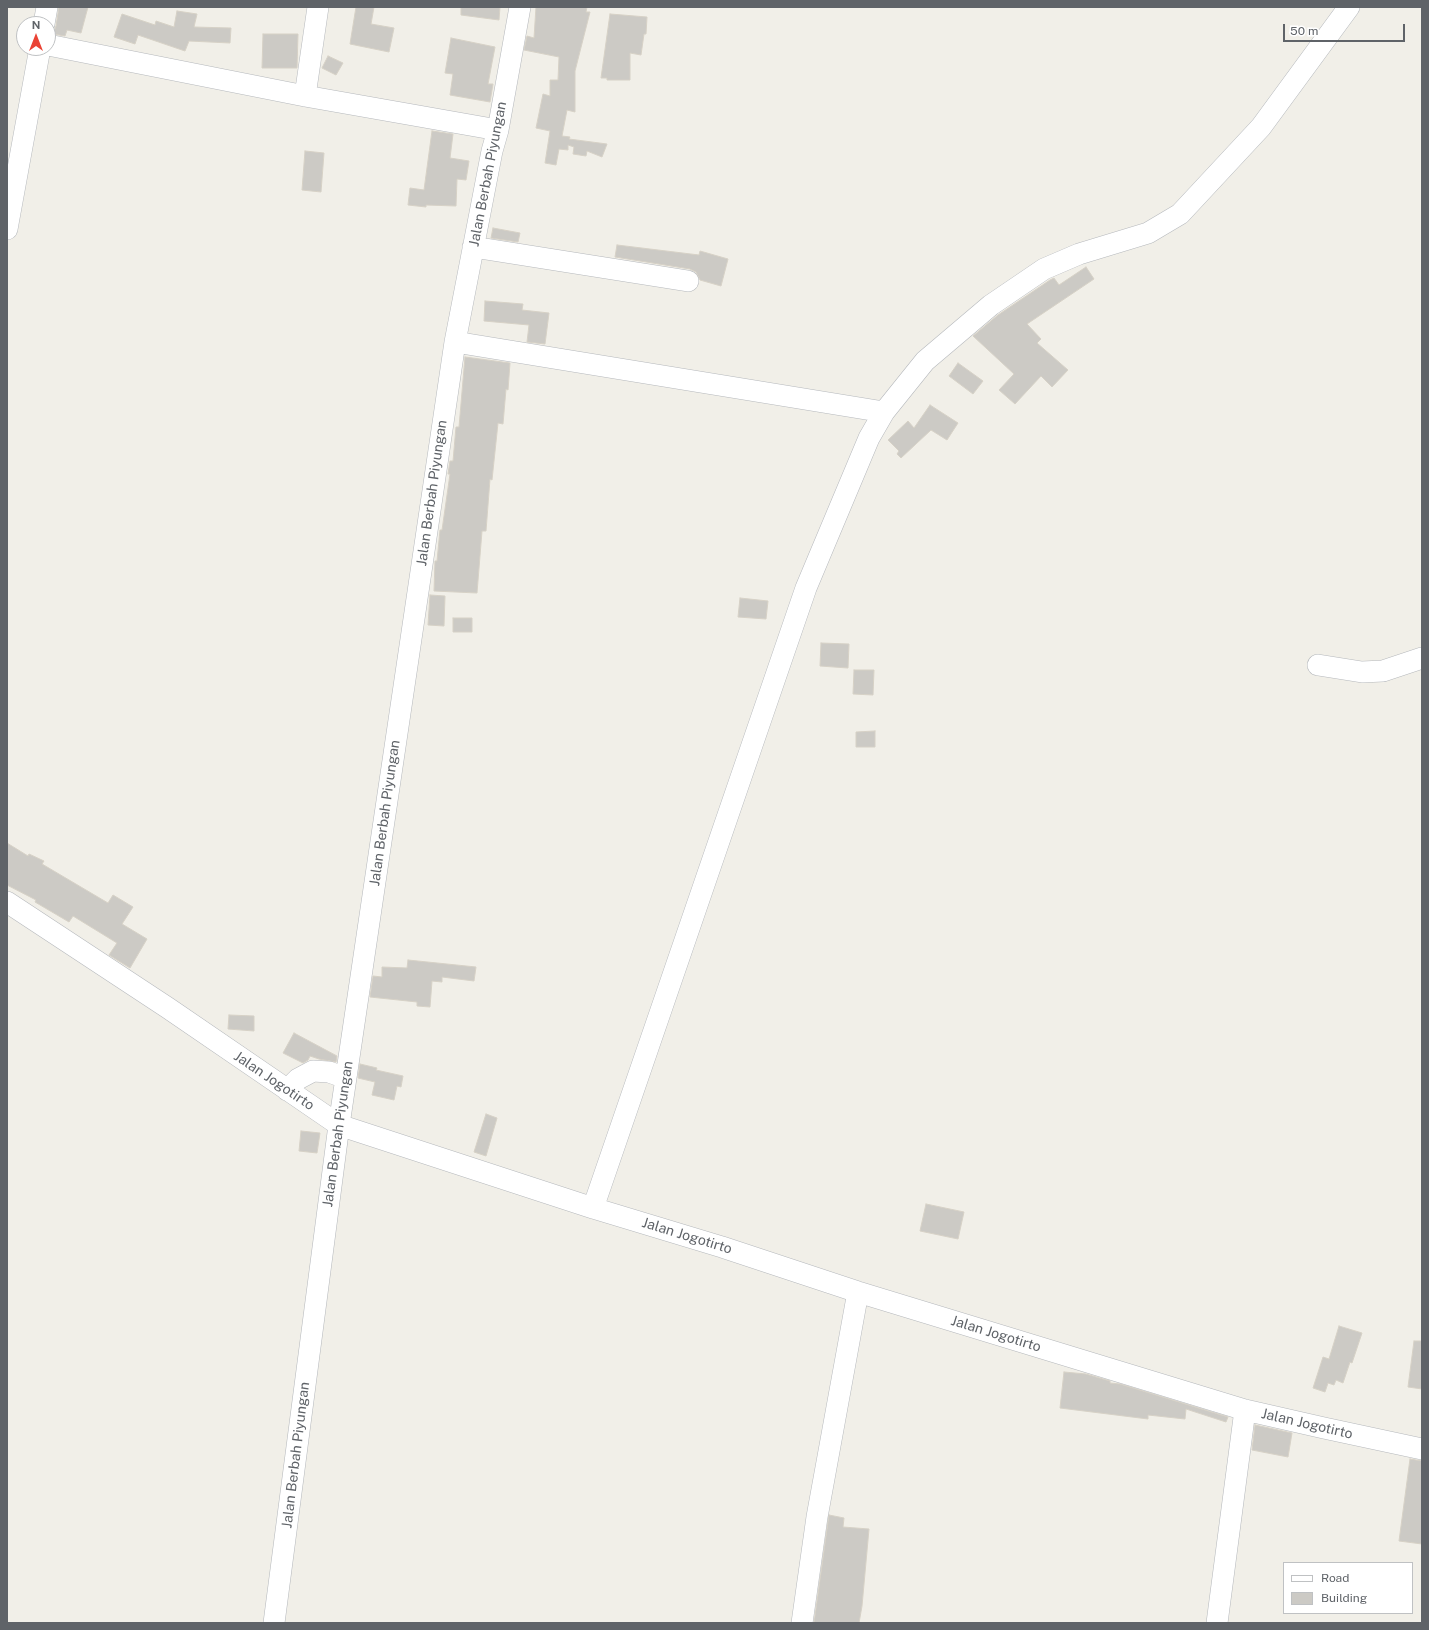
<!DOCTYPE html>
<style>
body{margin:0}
#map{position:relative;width:1429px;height:1630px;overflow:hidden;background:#f1efe8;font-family:"Public Sans",sans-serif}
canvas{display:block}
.frame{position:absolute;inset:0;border:8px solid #5f6368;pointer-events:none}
.legend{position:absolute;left:1283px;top:1562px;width:130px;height:52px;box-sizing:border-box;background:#fff;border:1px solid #bfc1c3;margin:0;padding:5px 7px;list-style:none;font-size:12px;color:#5f6368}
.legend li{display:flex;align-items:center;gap:8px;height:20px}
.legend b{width:20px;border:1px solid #bfc1c3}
.north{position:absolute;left:16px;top:16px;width:40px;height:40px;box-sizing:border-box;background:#fff;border:1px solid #bfc1c3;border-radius:50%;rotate:0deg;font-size:11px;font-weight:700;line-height:16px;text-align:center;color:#5f6368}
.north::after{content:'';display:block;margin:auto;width:14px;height:18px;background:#ea4335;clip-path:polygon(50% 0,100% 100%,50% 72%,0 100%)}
.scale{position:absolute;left:1283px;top:24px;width:122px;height:18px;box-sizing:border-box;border:2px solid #5f6368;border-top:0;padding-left:5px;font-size:12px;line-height:14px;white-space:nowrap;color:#5f6368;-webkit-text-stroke:3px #fff;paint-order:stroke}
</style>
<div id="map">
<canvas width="1429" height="1630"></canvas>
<div class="frame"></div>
<ul class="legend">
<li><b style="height:5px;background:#fff"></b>Road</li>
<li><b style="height:11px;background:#cccac5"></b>Building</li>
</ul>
<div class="north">N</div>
<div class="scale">50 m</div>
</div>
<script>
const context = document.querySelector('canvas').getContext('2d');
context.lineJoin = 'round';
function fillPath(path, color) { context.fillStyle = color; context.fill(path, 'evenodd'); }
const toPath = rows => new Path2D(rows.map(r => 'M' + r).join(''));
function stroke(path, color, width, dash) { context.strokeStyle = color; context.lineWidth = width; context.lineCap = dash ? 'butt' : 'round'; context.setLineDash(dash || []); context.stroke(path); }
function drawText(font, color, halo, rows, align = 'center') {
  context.font = font + ' "Public Sans",sans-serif'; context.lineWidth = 3; context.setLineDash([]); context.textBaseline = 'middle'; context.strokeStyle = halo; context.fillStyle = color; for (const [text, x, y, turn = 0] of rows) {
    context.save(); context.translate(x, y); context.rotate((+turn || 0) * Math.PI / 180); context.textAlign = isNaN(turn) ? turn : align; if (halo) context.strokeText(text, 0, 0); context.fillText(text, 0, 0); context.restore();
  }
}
const building = toPath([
 [59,7,88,7,81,33,67,30,65,36,53,34,56,26,59,7],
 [356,7,374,7,371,24,394,28,389,52,350,44,356,7],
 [461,7,500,7,499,20,461,15,461,7],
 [536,7,587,7,586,12,590,12,575,71,575,112,567,110,562,136,570,137,569,139,607,144,602,157,587,151,586,156,573,154,574,147,568,145,568,150,559,149,556,165,545,163,550,131,536,128,543,94,550,96,550,80,558,80,559,57,524,50,527,36,534,38,536,7],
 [177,11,197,14,194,27,231,28,230,43,189,41,185,51,138,35,135,44,114,37,122,14,155,25,156,21,174,27,177,11],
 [610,14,647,17,646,34,644,34,641,55,630,53,630,80,607,80,607,78,601,78,610,14],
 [263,34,298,34,297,68,262,68,263,34],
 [451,38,495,47,488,84,493,84,490,102,450,95,453,74,445,73,451,38],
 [328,56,343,63,336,75,322,68,328,56],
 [432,131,453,134,450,158,469,161,466,180,457,179,456,206,426,205,426,207,408,205,410,188,424,190,432,131],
 [305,151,324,153,321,192,302,190,305,151],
 [493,228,520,233,518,242,491,238,493,228],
 [617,245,699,255,700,251,728,259,721,286,700,280,696,272,690,269,615,257,617,245],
 [1086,267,1094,279,1027,324,1041,339,1037,343,1068,370,1052,387,1041,376,1015,404,999,390,1014,374,973,336,998,315,1050,280,1054,278,1059,285,1086,267],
 [485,301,523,304,522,310,549,313,545,344,527,342,529,325,484,321,485,301],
 [465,357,510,363,508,390,506,389,503,424,498,423,492,480,490,479,486,531,482,531,477,593,434,591,435,561,437,561,440,530,442,530,450,474,448,474,450,461,453,461,456,427,459,427,465,357],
 [958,363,983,381,973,394,949,376,958,363],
 [930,405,958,423,947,440,931,430,901,458,897,454,899,451,888,440,908,421,914,428,930,405],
 [430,595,445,596,444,626,428,625,430,595],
 [740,598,768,601,766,619,738,617,740,598],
 [453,618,472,618,472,632,453,632,453,618],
 [821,643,849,644,848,668,820,666,821,643],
 [854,670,874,670,873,695,853,694,854,670],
 [875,731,875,747,856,747,856,732,875,731],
 [7,843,28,856,29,854,44,861,42,864,108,903,113,895,133,907,122,924,147,939,130,968,109,955,117,943,73,916,69,922,35,902,36,900,7,885,7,843],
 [408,960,476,967,474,981,442,977,442,982,432,981,430,1007,417,1006,417,1002,370,997,373,976,382,977,382,967,407,968,408,960],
 [229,1015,254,1016,254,1031,228,1029,229,1015],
 [294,1033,337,1056,336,1062,319,1059,310,1056,308,1060,303,1063,283,1053,294,1033],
 [360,1064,377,1068,376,1070,403,1076,401,1087,397,1086,394,1100,372,1095,375,1082,358,1078,360,1064],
 [486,1114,497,1118,486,1156,474,1152,486,1114],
 [301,1131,320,1133,317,1153,299,1151,301,1131],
 [926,1204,964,1212,958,1239,920,1231,926,1204],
 [1339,1326,1362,1333,1352,1363,1350,1362,1343,1383,1336,1380,1334,1385,1328,1383,1325,1392,1313,1388,1323,1357,1329,1359,1339,1326],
 [1414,1341,1422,1341,1422,1389,1408,1387,1414,1341],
 [1064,1372,1086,1374,1110,1381,1110,1383,1120,1384,1228,1417,1226,1422,1186,1409,1185,1419,1148,1415,1148,1419,1060,1408,1064,1372],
 [1255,1425,1292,1433,1288,1457,1252,1450,1255,1425],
 [1410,1459,1422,1461,1422,1544,1399,1541,1410,1459],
 [829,1515,844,1518,843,1527,869,1529,862,1606,859,1623,814,1623,829,1515]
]);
fillPath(building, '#cccac5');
stroke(building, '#d6d1c6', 1);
const minor = toPath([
 [44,24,47,7],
 [48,45,305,96,498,130],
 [305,96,318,7],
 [7,229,40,48],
 [473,247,688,281],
 [455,342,884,412],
 [1318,665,1362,672,1383,671,1422,658],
 [7,902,168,1008,339,1125,593,1208,722,1247,858,1292,1245,1410,1324,1428,1422,1449],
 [287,1090,298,1079,313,1071,329,1072,346,1078],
 [593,1208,806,588,869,438,884,412,925,361,991,305,1044,269,1079,254,1148,233,1180,214,1261,127,1349,7],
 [274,1623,339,1125,455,342,492,151,498,130,520,7],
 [802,1623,817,1517,858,1292],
 [1217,1623,1245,1410]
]);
stroke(minor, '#b5b8bc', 22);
stroke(minor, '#fff', 21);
drawText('14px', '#5f6368', '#fff', [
 ["Jalan Berbah Piyungan",488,174,-79],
 ["Jalan Berbah Piyungan",432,493,-82],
 ["Jalan Berbah Piyungan",385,813,-82],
 ["Jalan Jogotirto",274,1081,34],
 ["Jalan Berbah Piyungan",338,1134,-82],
 ["Jalan Jogotirto",687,1236,17],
 ["Jalan Jogotirto",996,1334,17],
 ["Jalan Jogotirto",1307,1424,13],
 ["Jalan Berbah Piyungan",296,1455,-83]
]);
</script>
